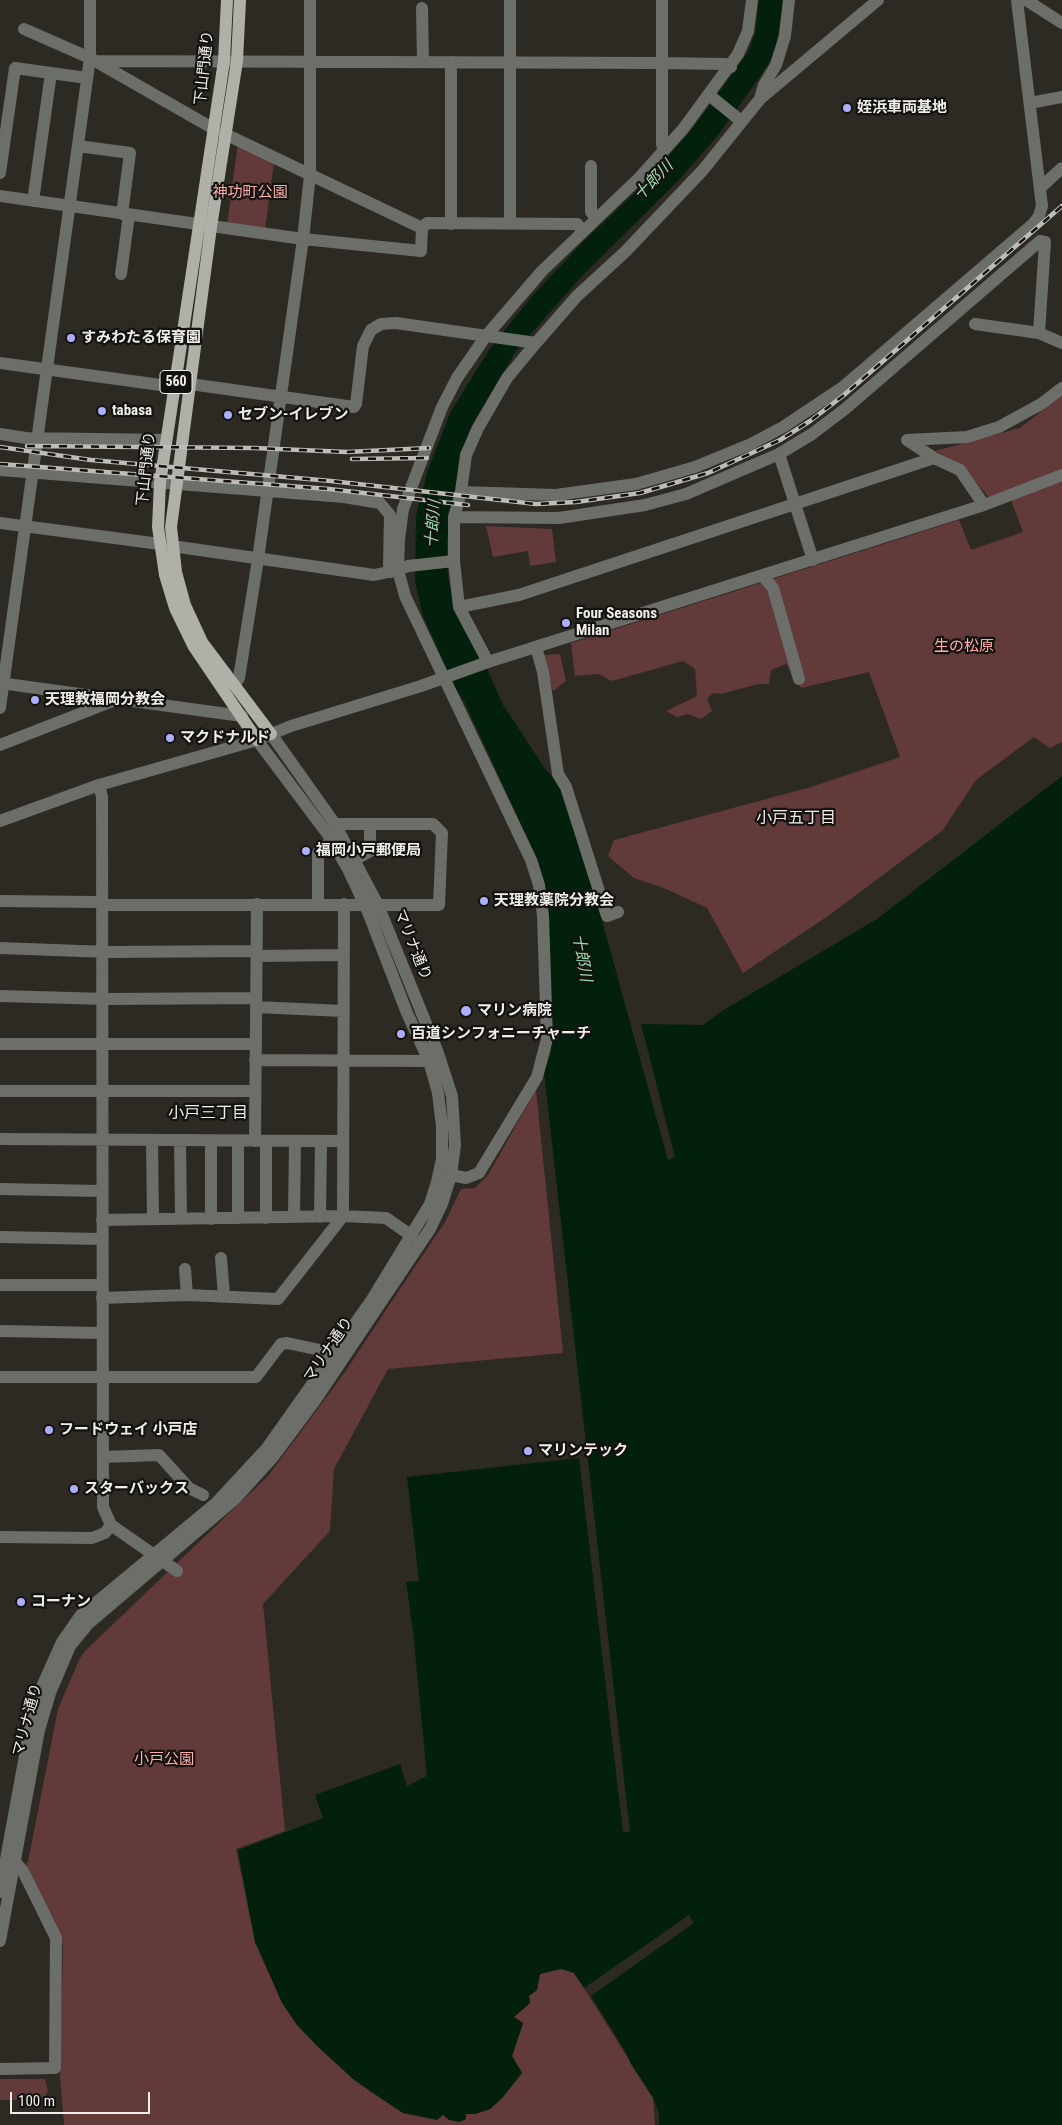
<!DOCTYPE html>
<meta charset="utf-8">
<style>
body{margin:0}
#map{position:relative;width:1062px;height:2125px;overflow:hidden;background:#2d2a23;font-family:"Roboto Condensed",sans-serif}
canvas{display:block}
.scale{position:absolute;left:10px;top:2092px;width:140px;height:22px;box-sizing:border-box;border:2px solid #f0eeea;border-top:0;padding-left:6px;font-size:15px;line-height:18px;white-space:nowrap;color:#f0eeea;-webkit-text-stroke:4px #14120f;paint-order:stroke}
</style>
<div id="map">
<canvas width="1062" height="2125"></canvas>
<div class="scale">100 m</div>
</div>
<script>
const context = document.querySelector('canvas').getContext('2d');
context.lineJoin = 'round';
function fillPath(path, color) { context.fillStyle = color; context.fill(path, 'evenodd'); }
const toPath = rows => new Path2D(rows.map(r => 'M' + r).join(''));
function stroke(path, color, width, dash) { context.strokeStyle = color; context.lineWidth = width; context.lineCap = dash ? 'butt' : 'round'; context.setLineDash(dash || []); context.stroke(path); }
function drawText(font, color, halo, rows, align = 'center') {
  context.font = font + ' "Roboto Condensed","Noto Sans JP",sans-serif'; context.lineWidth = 4.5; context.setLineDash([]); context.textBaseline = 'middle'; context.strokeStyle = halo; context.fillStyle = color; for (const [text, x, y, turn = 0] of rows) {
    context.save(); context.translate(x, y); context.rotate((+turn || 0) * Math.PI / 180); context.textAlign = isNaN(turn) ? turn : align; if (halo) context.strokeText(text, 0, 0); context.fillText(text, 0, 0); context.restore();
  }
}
fillPath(toPath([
 [238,143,274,162,265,230,227,225],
 [1062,395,1062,742,1050,748,1034,737,976,780,942,831,828,916,743,973,707,908,664,888,634,878,608,856,614,840,811,787,900,757,869,672,801,688,786,664,771,670,769,684,758,684,721,694,713,693,707,699,712,711,701,719,688,714,677,717,666,711,697,696,695,669,683,661,612,681,598,674,575,676,571,643,959,520,971,550,1023,532,1008,492,989,498,962,465,935,451,1020,428],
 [486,526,552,529,556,562,530,566,528,551,493,557],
 [560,654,566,681,553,691,542,655],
 [536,1090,563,1353,388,1369,334,1469,330,1531,263,1604,285,1831,236,1849,255,1942,297,2025,353,2079,374,2094,403,2113,475,2114,490,2109,502,2098,522,2073,512,2056,523,2023,513,2017,530,2003,529,1996,537,1990,540,1974,561,1968,574,1973,584,1988,653,2098,655,2125,64,2125,60,2078,63,1947,61,1937,26,1863,28,1862,58,1709,79,1660,85,1651,268,1476,345,1372,398,1292,445,1222,461,1189,475,1188,488,1175],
 [0,2079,45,2079,48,2091,44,2098,26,2097,19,2100,0,2100]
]), '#613a39');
fillPath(toPath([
 [759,0,783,0,777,41,771,59,759,78,718,135,680,179,581,277,516,351,470,428,458,471,449,521,447,544,448,578,457,615,480,653,503,705,546,770,561,786,585,859,668,1160,675,1157,641,1024,703,1025,722,1011,877,919,1062,776,1062,2125,659,2125,659,2113,653,2098,631,2064,625,2051,591,1996,694,1923,689,1915,584,1988,574,1973,561,1969,540,1974,537,1990,529,1996,530,2003,514,2017,523,2023,512,2056,522,2073,502,2098,490,2109,475,2114,466,2114,466,2119,460,2122,449,2120,443,2115,437,2120,403,2113,353,2079,317,2046,297,2025,282,2003,255,1942,238,1850,323,1818,315,1795,400,1764,407,1786,427,1776,413,1631,406,1582,419,1581,407,1477,579,1458,623,1832,630,1832,544,1072,551,1053,547,908,544,886,539,863,464,701,455,688,422,613,415,580,416,516,427,473,450,413,489,350,533,295,584,241,644,184,693,128,748,52,755,34]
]), '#02200c');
stroke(toPath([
 [662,0,662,145,665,149],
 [1026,0,1062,23],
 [422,8,423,62],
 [24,29,90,58,214,129],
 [93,61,662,63,725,64,731,67],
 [709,95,741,121],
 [760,99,764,85,776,65,785,36,789,0],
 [1030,103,1062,97],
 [225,134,422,228,427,223,577,224,583,231],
 [78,146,130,153,122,214],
 [591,166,591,212,597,218],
 [0,173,15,68,87,78],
 [1040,188,1062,168],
 [0,196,303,239,421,251,422,228],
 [33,201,51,73],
 [451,224,451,62],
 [510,224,510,0],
 [121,274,129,215],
 [975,324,1039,333,1062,343],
 [0,363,175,387,190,384,354,407,356,404,363,346,371,330,381,324,396,323,536,343,577,296,625,252,703,170,760,99,878,0],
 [0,434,26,438,166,440],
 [779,454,813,560],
 [0,470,344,497,380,503,390,515,389,565,391,572],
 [461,492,556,495,636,484,695,467,751,444,783,427,843,387,1033,224,1039,216,1042,206,1017,0],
 [984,505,960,470,934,458,907,440,967,437,999,427,1041,404,1062,388],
 [454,517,559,518,645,505,686,494,779,454,812,434,845,409,1040,241,1045,242,1039,333],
 [0,523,160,544],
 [172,546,374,575,398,570,408,566,454,561,454,517,461,492,466,455,478,428,507,378,536,343],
 [454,561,459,607,488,662],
 [763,576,773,588,799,679],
 [459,607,519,595,934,458],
 [536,647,543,672,558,774,566,787,607,916,618,912],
 [0,683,115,699],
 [234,685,239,678,258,559,303,239,310,175,310,0],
 [0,708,90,58,90,0],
 [0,745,118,699,242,716],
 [99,785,102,797,103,1507,111,1525,177,1571],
 [0,821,99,785,257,740,291,726,421,686,488,662,984,505,1062,475],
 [356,859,370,851,370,824],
 [0,901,96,902,108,905,439,905,442,833,433,824,335,824],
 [318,904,318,853,331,841],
 [0,948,108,952,256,951],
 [256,956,343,955],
 [0,996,107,999,256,998],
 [256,1007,343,1011],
 [0,1044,256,1044],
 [255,1060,429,1061],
 [0,1091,255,1091],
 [0,1139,343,1141],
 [152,1141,153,1218],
 [180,1141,181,1218],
 [255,1141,257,904],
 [238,1142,238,1218],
 [451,1175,466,1178,479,1173,537,1077,547,1039,543,916,539,885,531,860,405,596,398,570,399,539,403,509,442,407,457,378,486,336,542,271,639,178,683,129,738,54,748,31,752,0],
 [0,1189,102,1191],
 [294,1217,295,1141],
 [320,1217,321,1141],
 [266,1218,266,1141],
 [211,1219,211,1141],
 [102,1220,343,1216,386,1218,412,1236],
 [0,1237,102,1239],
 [221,1258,224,1296],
 [185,1269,187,1295],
 [0,1285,102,1285],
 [102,1298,187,1295,278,1299,343,1216,344,904],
 [0,1331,102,1333],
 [0,1377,256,1377,281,1344,287,1343,325,1351,330,1355],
 [103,1457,159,1455,189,1488,203,1495],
 [0,1537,92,1538,105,1533,111,1525],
 [0,1892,30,1728,41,1689,62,1642,81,1615,216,1503,267,1448,371,1301,430,1204,437,1182,442,1159,442,1126,438,1093,429,1061,407,1013,368,912,348,869,329,836,257,740],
 [0,1941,39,1730,50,1693,70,1646,88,1624,235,1499,273,1457,314,1402,430,1229,442,1204,451,1175,455,1145,452,1096,438,1053,378,905,335,824,271,734],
 [0,2069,55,2068,56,1938,23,1871,15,1862]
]), '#6c6e6a', 12);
stroke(toPath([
 [227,0,224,61,160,483,158,527,165,575,175,608,194,647,257,740],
 [240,0,237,61,211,227,171,527,176,572,185,605,202,642,271,734]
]), '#afb1a9', 12);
const rail = toPath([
 [27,446,254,448,347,452,429,448],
 [0,447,91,460,331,481,536,504,576,502,640,493,708,473,780,440,810,421,844,395,1062,206],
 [352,459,427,458],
 [0,464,329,489,468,505]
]);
stroke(rail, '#bebcb7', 4.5);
stroke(rail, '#14120f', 2.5, [8]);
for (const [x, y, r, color] of [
 [847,108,5,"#adaffb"],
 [71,338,5,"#adaffb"],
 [102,411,5,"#adaffb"],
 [228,415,5,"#adaffb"],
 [566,623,5,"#adaffb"],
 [35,700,5,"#adaffb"],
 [170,738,5,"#adaffb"],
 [306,851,5,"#adaffb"],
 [484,901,5,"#adaffb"],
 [466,1011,6,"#adaffb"],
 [401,1034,5,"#adaffb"],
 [49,1430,5,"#adaffb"],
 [528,1451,5,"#adaffb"],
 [74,1489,5,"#adaffb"],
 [21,1602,5,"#adaffb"]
]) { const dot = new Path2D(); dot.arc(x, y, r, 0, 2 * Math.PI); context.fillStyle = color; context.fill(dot); stroke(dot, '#14120f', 2); }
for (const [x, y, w] of [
 [176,382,32]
]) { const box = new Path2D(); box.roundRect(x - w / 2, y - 11.5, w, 23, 4); context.fillStyle = '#14120f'; context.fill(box); stroke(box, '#f0eeea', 1); }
drawText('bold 14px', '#f0eeea', null, [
 ["560",176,382]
]);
drawText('15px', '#f0eeea', '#14120f', [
 ["下山門通り",205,68,-84],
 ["下山門通り",147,469,-84],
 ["マリナ通り",412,945,68],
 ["マリナ通り",329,1350,-56],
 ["マリナ通り",28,1720,-75]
]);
drawText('bold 15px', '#f0eeea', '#14120f', [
 ["姪浜車両基地",857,108],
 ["すみわたる保育園",81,338],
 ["tabasa",112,411],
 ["セブン-イレブン",238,415],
 ["Four Seasons",576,614],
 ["Milan",576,631],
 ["天理教福岡分教会",45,700],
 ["マクドナルド",180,738],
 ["福岡小戸郵便局",316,851],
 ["天理教薬院分教会",494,901],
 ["マリン病院",477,1011],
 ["百道シンフォニーチャーチ",411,1034],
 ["フードウェイ 小戸店",59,1430],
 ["マリンテック",538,1451],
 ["スターバックス",84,1489],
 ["コーナン",31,1602]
], 'left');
drawText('15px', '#ffadab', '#14120f', [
 ["神功町公園",250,193],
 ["生の松原",964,647],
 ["小戸公園",164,1760]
]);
drawText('italic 16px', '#99dbaa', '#14120f', [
 ["十郎川",654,181,-46],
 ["十郎川",434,524,-86],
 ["十郎川",581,958,80]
]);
drawText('16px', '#f0eeea', '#14120f', [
 ["小戸五丁目",796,819],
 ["小戸三丁目",208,1114]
]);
</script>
